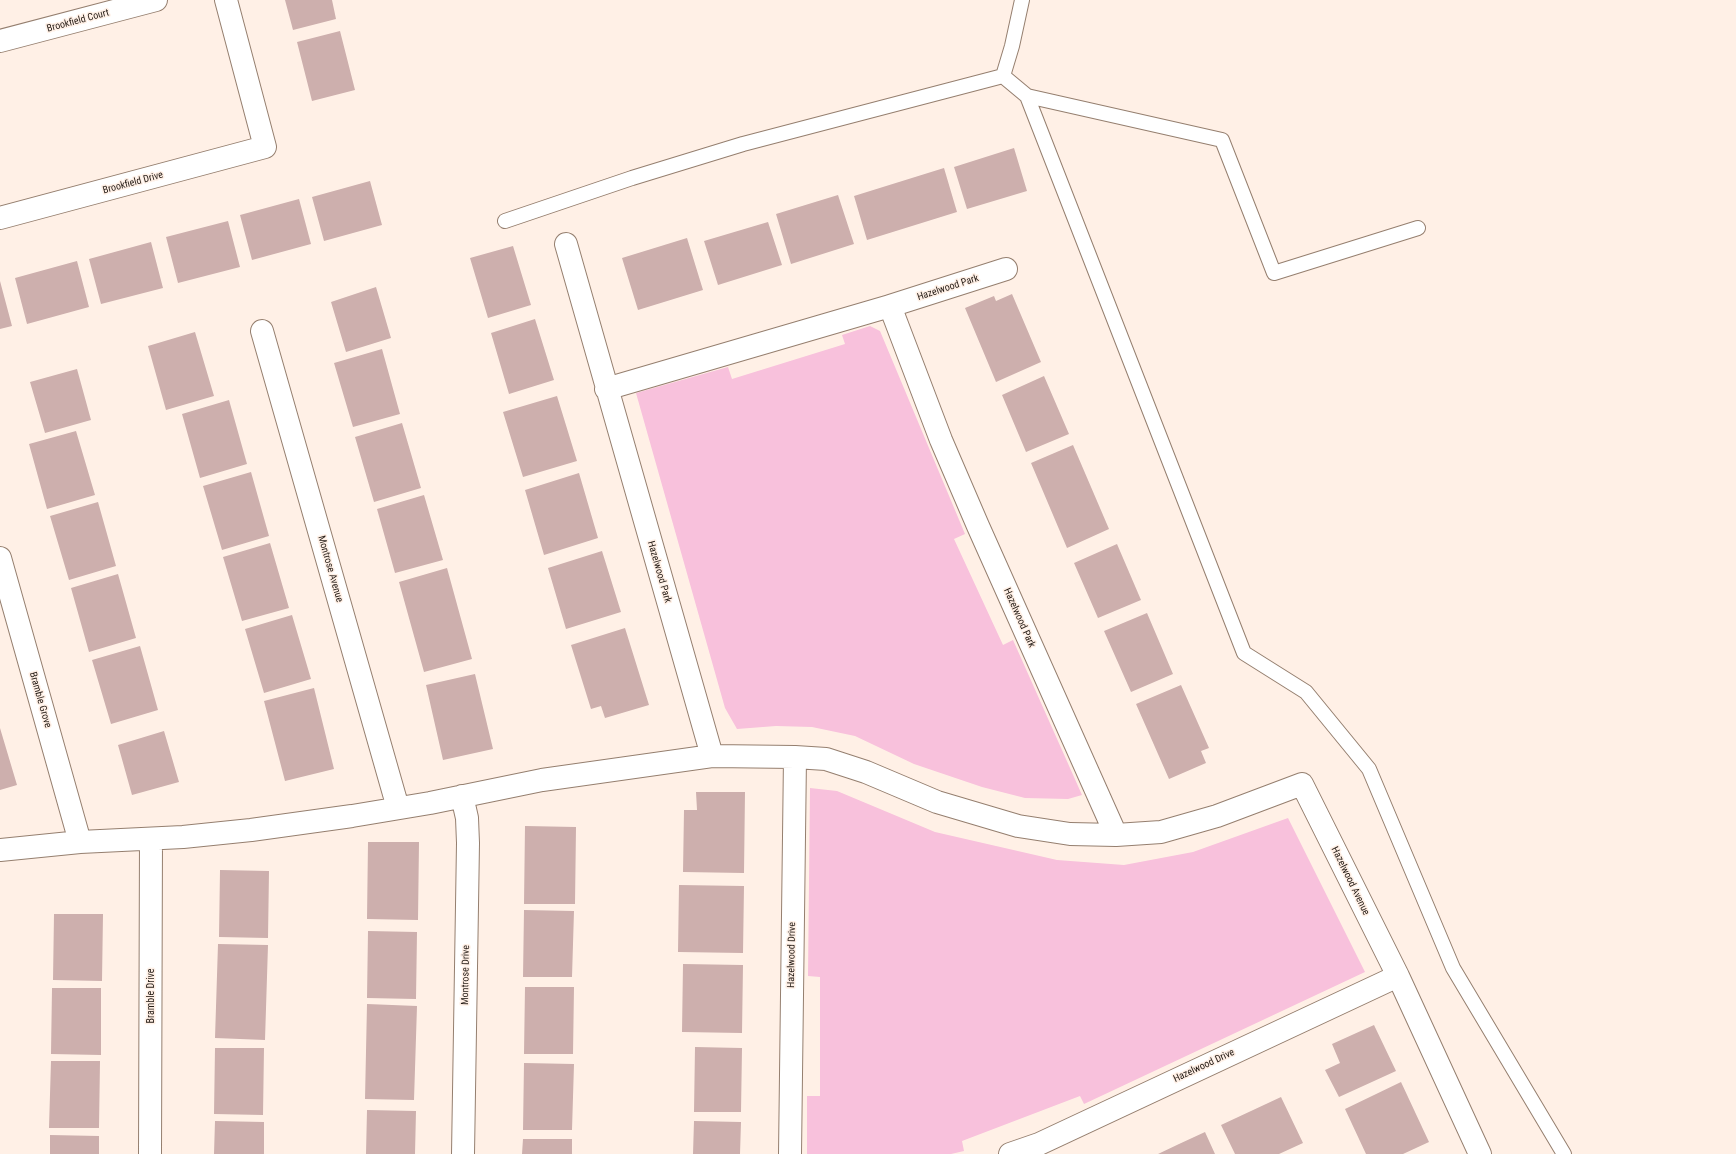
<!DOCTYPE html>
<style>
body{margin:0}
canvas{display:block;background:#fff0e6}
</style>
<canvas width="1736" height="1154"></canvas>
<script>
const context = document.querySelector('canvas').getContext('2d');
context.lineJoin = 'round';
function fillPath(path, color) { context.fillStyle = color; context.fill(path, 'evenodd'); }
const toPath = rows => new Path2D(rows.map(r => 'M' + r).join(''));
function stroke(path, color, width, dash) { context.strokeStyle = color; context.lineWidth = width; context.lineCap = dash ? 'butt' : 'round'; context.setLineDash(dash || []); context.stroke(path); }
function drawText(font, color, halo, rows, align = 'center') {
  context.font = font + ' "Roboto Condensed",sans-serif'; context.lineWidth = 3; context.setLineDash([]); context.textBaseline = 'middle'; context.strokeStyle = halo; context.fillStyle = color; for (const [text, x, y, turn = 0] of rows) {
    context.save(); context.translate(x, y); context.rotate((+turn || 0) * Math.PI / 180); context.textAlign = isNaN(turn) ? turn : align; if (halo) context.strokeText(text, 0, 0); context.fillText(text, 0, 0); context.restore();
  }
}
fillPath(toPath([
 [870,326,880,331,965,534,954,539,1003,645,1013,640,1082,795,1068,799,1025,798,982,787,914,764,855,736,812,727,776,726,737,729,725,708,636,393,728,367,732,379,845,344,842,335],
 [810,788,837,791,935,832,1057,860,1124,865,1193,852,1288,818,1365,972,1084,1104,1080,1096,962,1141,964,1151,951,1154,807,1154,807,1096,820,1096,820,977,808,976]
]), '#f8c1dc');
fillPath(toPath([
 [285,0,332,0,336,19,293,30],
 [340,31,355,90,312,101,297,42],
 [1014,148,1027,191,967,209,954,167],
 [944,168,957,212,867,240,854,196],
 [370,181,382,225,324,241,312,197],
 [838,195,854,244,791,264,776,214],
 [299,199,311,244,252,260,240,215],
 [228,221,240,267,178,283,166,237],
 [768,222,782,265,718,285,704,241],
 [687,238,703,290,638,310,622,258],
 [151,242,163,288,101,304,89,259],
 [513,246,531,305,488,318,470,258],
 [77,261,89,307,27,324,15,278],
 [0,281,12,326,0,329],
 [376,287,391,338,346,352,331,302],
 [1012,294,1041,362,996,382,965,308,994,296,996,301],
 [535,319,554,380,509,394,491,333],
 [195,332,214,396,166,410,148,346],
 [382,349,400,414,353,427,334,363],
 [77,369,91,420,45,433,30,382],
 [1044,376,1069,434,1026,452,1002,395],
 [557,396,577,461,523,477,503,412],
 [229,400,247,464,200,478,182,414],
 [402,423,421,488,374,502,355,437],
 [76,431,95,495,47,509,29,444],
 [1073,445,1109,529,1067,548,1031,463],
 [251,472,269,536,222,550,203,486],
 [579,473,598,538,544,555,525,490],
 [424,495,443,560,395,573,377,509],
 [98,502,116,566,69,580,50,516],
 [270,543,289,608,242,621,223,557],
 [1117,544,1141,600,1098,618,1074,563],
 [602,551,621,612,566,629,548,568],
 [447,568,472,659,424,672,399,582],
 [118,574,136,638,89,652,71,588],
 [1147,613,1173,674,1131,692,1104,631],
 [292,615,311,679,264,693,245,629],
 [625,628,649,705,605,718,601,706,591,709,571,645],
 [140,646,158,710,111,724,92,660],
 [475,674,493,749,443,760,426,685],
 [1181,685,1209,748,1201,751,1206,763,1169,779,1136,704],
 [314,688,334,769,285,781,264,701],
 [0,728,17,785,0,790],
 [164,731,179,782,132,795,118,745],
 [696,792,745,792,744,873,683,872,684,810,697,810],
 [525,826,576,827,575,904,524,904],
 [368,842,419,842,418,920,367,919],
 [220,870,269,871,268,938,219,937],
 [679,885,744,886,743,953,678,952],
 [524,910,574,911,572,977,523,977],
 [54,914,103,914,102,981,53,980],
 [368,931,417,932,416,999,367,998],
 [218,944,268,945,265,1040,215,1038],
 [683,964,743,965,742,1033,682,1032],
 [525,987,574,987,573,1054,524,1054],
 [52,988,101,988,101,1055,51,1054],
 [367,1004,417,1006,414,1100,365,1099],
 [1374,1025,1396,1071,1339,1097,1325,1070,1340,1063,1332,1044],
 [695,1047,742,1048,741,1112,694,1112],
 [215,1048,264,1048,263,1115,214,1114],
 [51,1061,100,1061,99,1128,49,1128],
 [524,1063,574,1064,572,1130,523,1130],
 [1401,1082,1429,1142,1403,1154,1366,1154,1345,1109],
 [1281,1097,1303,1143,1279,1154,1235,1154,1221,1125],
 [367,1110,416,1111,415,1154,366,1154],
 [215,1121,264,1122,264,1154,214,1154],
 [694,1121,741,1122,740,1154,693,1154],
 [1205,1132,1215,1154,1158,1154,1179,1144],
 [50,1135,99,1136,99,1154,50,1154],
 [523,1139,572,1139,572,1154,522,1154]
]), '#cdafad');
const lane = toPath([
 [1003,76,1027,96,1244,653,1306,692,1369,769,1453,968,1564,1154],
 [1003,76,1012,46,1022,0],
 [1027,96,1222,140,1274,273,1418,228],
 [505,221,632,178,743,144,1003,76]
]);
const street = toPath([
 [0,41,156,0],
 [0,218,265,147,226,0],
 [566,244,712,756],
 [890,306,1006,269],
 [262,331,398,808],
 [0,558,80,842],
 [462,796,467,818,468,843,463,1154],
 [1116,835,1161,832,1217,816,1302,784,1398,976,1480,1154],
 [0,850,80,842,183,837,251,830,352,816,430,803,542,780,712,756,795,757,826,759,866,772,937,802,1018,826,1070,834,1116,835,978,526,941,440,890,306,606,389],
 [150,1154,151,839],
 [790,1154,795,757],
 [1010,1154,1039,1144,1398,976]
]);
stroke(lane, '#957f6f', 16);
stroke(street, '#957f6f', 24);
stroke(lane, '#fff', 14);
stroke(street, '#fff', 22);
drawText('10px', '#231a14', '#fff0e6', [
 ["Brookfield Court",78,21,-15],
 ["Brookfield Drive",133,183,-15],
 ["Hazelwood Park",948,288,-18],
 ["Montrose Avenue",330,569,74],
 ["Hazelwood Park",659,572,74],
 ["Hazelwood Park",1019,618,66],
 ["Bramble Grove",40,700,74],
 ["Hazelwood Avenue",1350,881,64],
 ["Hazelwood Drive",792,955,-89],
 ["Montrose Drive",466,975,-89],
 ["Bramble Drive",151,996,-90],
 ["Hazelwood Drive",1204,1066,-25]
]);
</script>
